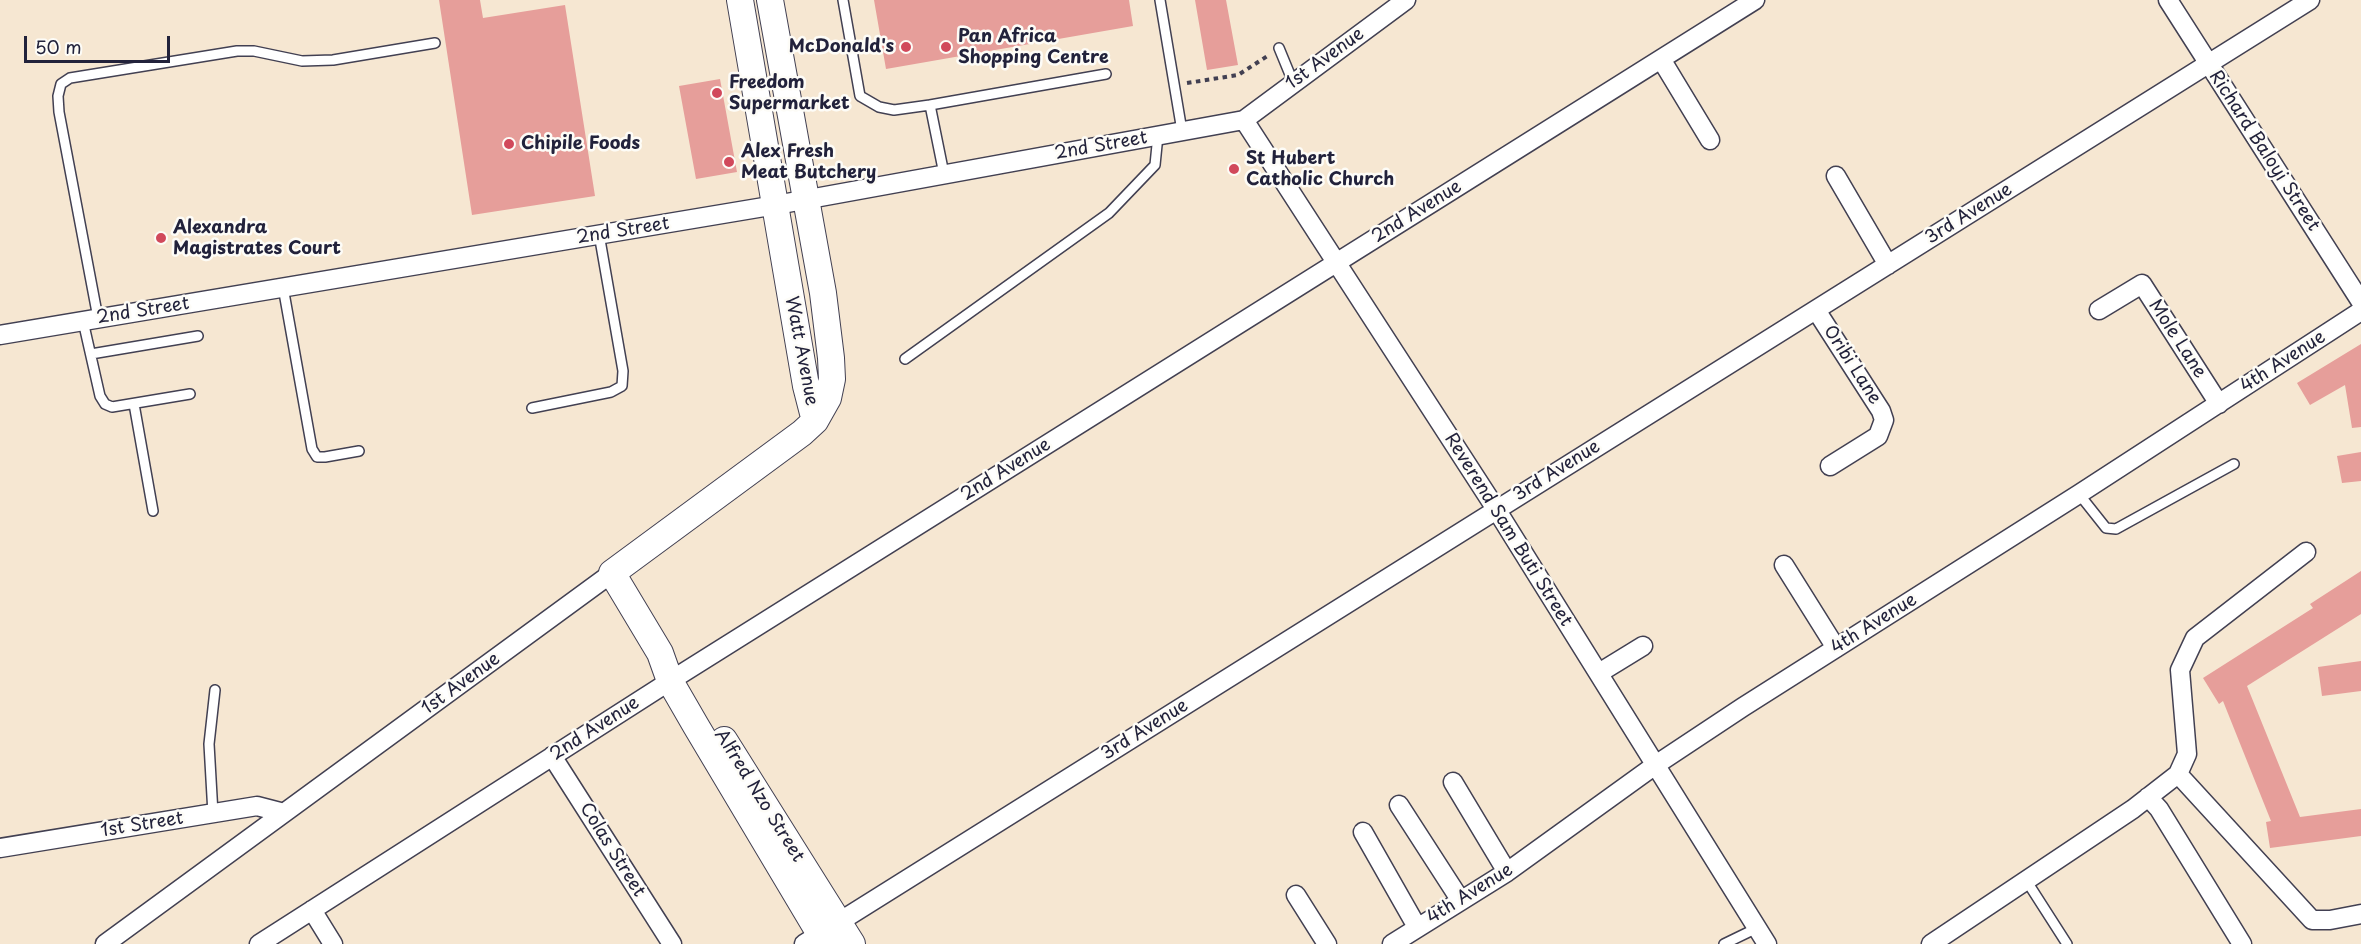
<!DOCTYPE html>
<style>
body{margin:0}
#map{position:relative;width:2361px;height:944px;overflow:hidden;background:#f6e7d2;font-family:"Playpen Sans",sans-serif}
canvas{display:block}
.scale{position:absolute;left:24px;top:36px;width:146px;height:27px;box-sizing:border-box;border:3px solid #22223b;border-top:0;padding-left:8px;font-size:18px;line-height:21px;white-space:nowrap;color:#22223b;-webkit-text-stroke:4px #fdfcf7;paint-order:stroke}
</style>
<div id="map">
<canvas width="2361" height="944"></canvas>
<div class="scale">50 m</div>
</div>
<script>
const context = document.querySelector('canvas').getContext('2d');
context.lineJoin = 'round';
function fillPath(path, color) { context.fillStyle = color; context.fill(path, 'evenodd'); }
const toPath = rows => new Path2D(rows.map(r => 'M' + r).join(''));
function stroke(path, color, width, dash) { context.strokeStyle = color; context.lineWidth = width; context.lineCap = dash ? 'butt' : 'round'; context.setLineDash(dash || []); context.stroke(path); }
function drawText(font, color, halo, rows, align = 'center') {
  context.font = font + ' "Playpen Sans",sans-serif'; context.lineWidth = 5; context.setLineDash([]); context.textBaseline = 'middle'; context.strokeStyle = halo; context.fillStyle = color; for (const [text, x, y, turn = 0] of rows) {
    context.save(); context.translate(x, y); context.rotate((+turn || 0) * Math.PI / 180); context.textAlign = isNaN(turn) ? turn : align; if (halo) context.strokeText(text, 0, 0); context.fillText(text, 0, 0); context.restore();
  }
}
fillPath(toPath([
 [439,0,480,0,483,18,565,5,595,196,472,215],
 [874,0,1129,0,1133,26,886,69],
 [1195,0,1226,0,1238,65,1207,70],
 [720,79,737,172,696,179,679,86],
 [2361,344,2361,427,2352,428,2345,385,2310,405,2297,383],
 [2361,452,2361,481,2342,483,2337,456],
 [2361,571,2361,614,2247,686,2300,817,2361,809,2361,836,2270,848,2266,822,2271,821,2223,701,2219,704,2203,678,2313,608,2310,604],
 [2361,661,2361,691,2322,696,2318,667]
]), '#e69e9a');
const lane = toPath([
 [843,0,860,96,879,107,894,110,930,105,1106,74],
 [1160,0,1182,131],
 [1279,48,1293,82],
 [930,105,944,174],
 [283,287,312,449,317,457,325,457,359,451],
 [98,318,59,112,58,96,61,84,70,78,237,51,254,51,302,61,333,60,435,43],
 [83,321,100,396,105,404,112,407,190,394],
 [91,354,198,336],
 [905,359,1109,213,1155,165,1158,135],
 [134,404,153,511],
 [532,408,611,392,622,386,623,371,599,234],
 [2079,494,2106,528,2116,529,2234,464],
 [213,814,209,744,215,690],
 [2026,880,2067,944],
 [1724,944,1757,928]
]);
const street = toPath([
 [2168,0,2361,302],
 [1661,59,1710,140],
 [1244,120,1496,509,1767,944],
 [1836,176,1888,265],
 [1816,310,1881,411,1884,420,1878,436,1830,466],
 [2099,310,2142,284,2219,404],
 [0,335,776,205,1244,120,1406,0],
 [1784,565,1836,648],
 [1599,673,1643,646],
 [552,756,672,944],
 [2178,774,2312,920,2330,920,2361,914],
 [1453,782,1507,872],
 [2148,797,2159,809,2242,944],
 [1399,805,1461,901],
 [1363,832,1417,927],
 [0,848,257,806,284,813],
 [1296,895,1327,944],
 [312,910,333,944],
 [105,944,612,573],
 [259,944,670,681,1755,0],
 [804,944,2310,0],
 [1392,944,1507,872,1654,766,1743,707,2079,494,2361,311],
 [1931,944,2133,809,2178,774,2187,754,2180,670,2195,638,2306,552]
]);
const secondary = toPath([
 [740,0,806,386,815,421],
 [770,0,823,293,831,358,832,379,828,398,815,421,802,433,612,573,660,653,670,681,696,726,826,944],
 [724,740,852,944]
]);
stroke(lane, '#424052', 12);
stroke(street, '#424052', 21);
stroke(secondary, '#424052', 28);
stroke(toPath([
 [1187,83,1238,75,1269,55]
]), '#424052', 4, [4.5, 4.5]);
stroke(lane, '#fff', 9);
stroke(street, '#fff', 18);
stroke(secondary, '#fff', 26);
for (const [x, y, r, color] of [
 [906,47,6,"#d1495b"],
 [946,47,6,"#d1495b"],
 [717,93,6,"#d1495b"],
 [509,144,6,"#d1495b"],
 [729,162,6,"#d1495b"],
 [1234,169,6,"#d1495b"],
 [161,238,6,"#d1495b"]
]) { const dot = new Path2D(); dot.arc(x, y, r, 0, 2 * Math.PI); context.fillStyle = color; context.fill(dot); stroke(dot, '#fdfcf7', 2); }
drawText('bold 18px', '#22223b', '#fdfcf7', [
 ["Pan Africa",958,37],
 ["Shopping Centre",958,58],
 ["McDonald's",894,47,"right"],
 ["Freedom",729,83],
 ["Supermarket",729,104],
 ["Chipile Foods",521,144],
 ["Alex Fresh",741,152],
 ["Meat Butchery",741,173],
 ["St Hubert",1246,159],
 ["Catholic Church",1246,180],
 ["Alexandra",173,228],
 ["Magistrates Court",173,249]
], 'left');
drawText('18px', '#22223b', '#fdfcf7', [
 ["1st Avenue",1325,59,-36],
 ["2nd Street",1101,146,-10],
 ["Richard Baloyi Street",2264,151,57],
 ["2nd Avenue",1417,212,-32],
 ["3rd Avenue",1969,214,-32],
 ["2nd Street",623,231,-9],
 ["2nd Street",143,311,-9],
 ["Mole Lane",2177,339,57],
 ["Watt Avenue",801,351,79],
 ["4th Avenue",2283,362,-33],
 ["Oribi Lane",1852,365,57],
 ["2nd Avenue",1006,470,-32],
 ["3rd Avenue",1557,471,-32],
 ["Reverend Sam Buti Street",1508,530,58],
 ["4th Avenue",1874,624,-32],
 ["1st Avenue",461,684,-36],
 ["2nd Avenue",595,729,-33],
 ["3rd Avenue",1145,730,-32],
 ["Alfred Nzo Street",759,796,58],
 ["1st Street",142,825,-9],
 ["Colas Street",612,850,58],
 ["4th Avenue",1470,894,-32]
]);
</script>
